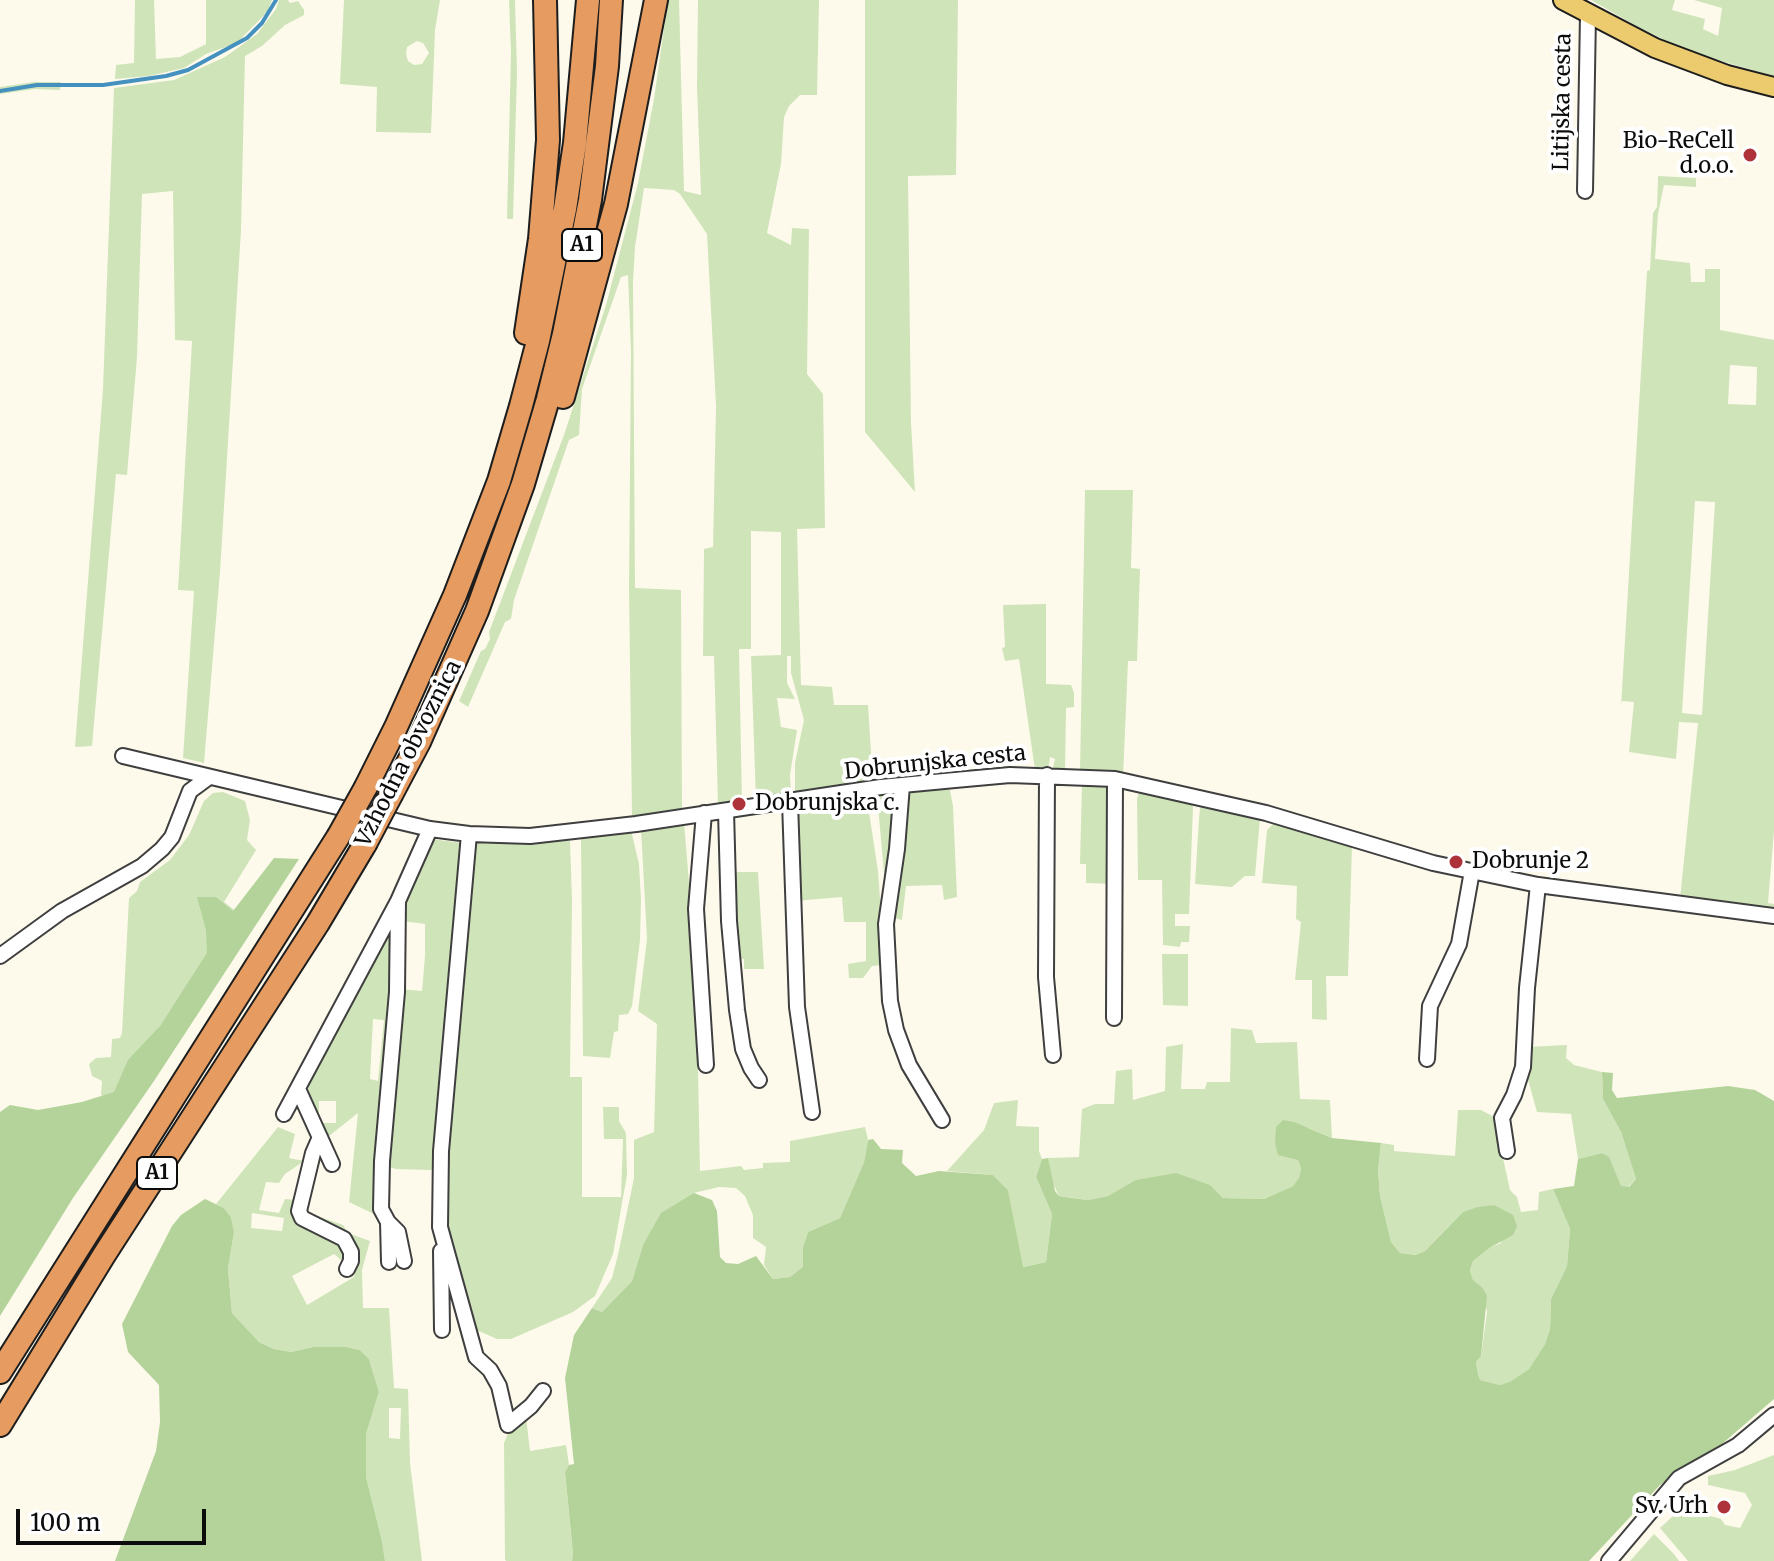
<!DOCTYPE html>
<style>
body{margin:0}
#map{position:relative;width:1774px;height:1561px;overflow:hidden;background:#fdfaec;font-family:Merriweather,serif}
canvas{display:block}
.scale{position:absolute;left:16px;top:1509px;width:190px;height:36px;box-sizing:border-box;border:4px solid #0c0c0c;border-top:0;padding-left:10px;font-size:24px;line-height:28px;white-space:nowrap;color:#0c0c0c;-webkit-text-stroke:6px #fff;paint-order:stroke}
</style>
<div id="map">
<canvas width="1774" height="1561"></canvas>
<div class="scale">100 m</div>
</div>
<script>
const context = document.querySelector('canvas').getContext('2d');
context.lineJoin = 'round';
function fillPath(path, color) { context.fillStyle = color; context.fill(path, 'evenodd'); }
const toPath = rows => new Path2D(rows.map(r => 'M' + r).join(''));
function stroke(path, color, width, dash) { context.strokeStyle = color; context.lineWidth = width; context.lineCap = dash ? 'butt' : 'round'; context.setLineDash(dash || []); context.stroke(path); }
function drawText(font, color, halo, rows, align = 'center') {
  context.font = font + ' Merriweather,serif'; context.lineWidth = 8; context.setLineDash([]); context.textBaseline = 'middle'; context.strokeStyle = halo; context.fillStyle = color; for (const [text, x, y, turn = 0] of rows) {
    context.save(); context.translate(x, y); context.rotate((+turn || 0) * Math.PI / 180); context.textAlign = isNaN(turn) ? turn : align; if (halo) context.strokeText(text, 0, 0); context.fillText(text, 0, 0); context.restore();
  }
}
fillPath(toPath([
 [135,0,154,0,156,59,180,57,206,44,206,0,272,0,267,12,237,43,206,54,184,68,149,76,115,79,116,65,134,63],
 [279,0,288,0,290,3,298,1,304,10,304,15,285,25,262,46,245,56,241,230,220,572,204,763,183,758,194,591,178,590,192,341,175,340,173,191,142,194,137,357,127,475,116,474,92,746,75,747,103,389,114,88,174,80,225,57,257,34,276,9],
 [344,0,440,0,435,30,431,133,376,132,377,87,340,84],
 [417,41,423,43,429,53,422,64,414,65,408,61,406,54,407,47],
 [509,0,515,0,517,72,513,219,507,219,511,53],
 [668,0,679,0,684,191,701,195,697,87,698,0,819,0,817,95,800,95,789,106,784,117,781,164,767,233,791,245,792,228,809,229,807,374,823,394,825,528,797,529,801,685,832,687,834,705,868,705,873,784,795,795,795,763,804,720,791,673,791,656,787,656,787,683,795,699,777,698,781,727,797,730,790,775,791,796,756,801,751,656,781,655,781,532,751,531,751,649,739,649,742,802,718,805,714,656,703,656,704,549,713,547,716,406,707,234,680,194,674,190,644,188,635,247,633,282,635,588,681,590,682,810,632,818,629,589,631,351,628,275,621,277,582,389,579,435,569,440,514,600,511,619,505,622,468,707,459,701,481,651,485,649,490,639,489,632,564,435,606,305,638,183,654,99],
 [865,0,958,0,956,175,908,176,911,423,915,492,865,432],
 [1591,0,1675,0,1672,10,1705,19,1703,29,1718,36,1722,8,1694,0,1774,0,1774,76,1689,52,1638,27],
 [34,82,61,82,60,90,35,89,0,94,0,87],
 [1658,176,1696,178,1696,187,1664,185,1658,214,1655,259,1690,263,1691,282,1705,282,1705,269,1720,269,1720,330,1774,340,1774,831,1768,903,1774,904,1774,911,1680,899,1698,723,1679,722,1676,759,1629,752,1634,702,1622,701,1621,707,1647,271,1650,270,1653,213,1657,207],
 [1730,365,1757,367,1756,405,1728,404],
 [1695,501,1715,502,1702,715,1682,713],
 [1085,490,1133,490,1131,568,1140,569,1137,661,1128,661,1123,777,1080,773],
 [1046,604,1046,684,1071,685,1074,693,1074,707,1066,708,1065,772,1052,771,1055,759,1050,757,1048,771,1035,770,1019,659,1005,661,1002,648,1005,647,1003,605],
 [1082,784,1109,786,1112,884,1086,883,1086,864,1080,864],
 [944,787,950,790,953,806,957,897,944,900,942,885,906,886,902,920,894,918,908,792],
 [1146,791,1188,799,1193,807,1189,914,1175,914,1175,926,1190,926,1189,942,1181,942,1180,947,1163,945,1162,880,1138,880,1137,799,1139,792],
 [223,792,245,801,250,820,247,840,256,850,224,902,237,912,110,1100,101,1095,102,1081,92,1076,89,1064,96,1058,111,1057,112,1039,120,1038,122,1033,129,898,137,891,140,882,170,860,189,835,204,801,213,793],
 [877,795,887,795,895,801,886,895],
 [855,798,867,799,878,871,883,941,884,965,872,966,863,978,849,978,848,964,866,961,866,922,844,922,842,897,795,901,796,812,799,806],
 [1206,803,1260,818,1255,876,1245,876,1232,887,1195,884,1199,818,1200,808],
 [684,822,696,968,700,1171,741,1166,744,1170,763,1168,763,1163,790,1162,790,1141,865,1127,868,1140,864,1162,840,1218,808,1232,803,1247,803,1268,790,1277,773,1279,764,1265,766,1247,753,1238,753,1215,745,1196,736,1188,719,1187,694,1193,643,1245,632,1281,602,1312,592,1308,612,1278,618,1255,634,1178,634,1140,654,1132,657,1024,638,1011,647,939,641,829],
 [1274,823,1352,846,1348,976,1326,976,1327,1020,1312,1019,1312,980,1295,980,1301,922,1296,919,1297,886,1262,883,1267,830],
 [631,830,639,864,641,899,640,940,632,1006,628,1014,619,1015,618,1031,614,1032,610,1058,583,1056,581,839,595,834],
 [431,839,462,843,437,1167,431,1170,396,1169,389,1167,399,989,422,991,425,956,425,924,403,921,404,897],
 [570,841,572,900,570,1077,582,1077,582,1197,621,1197,623,1139,604,1139,603,1107,619,1107,619,1121,626,1133,627,1175,613,1254,595,1296,573,1312,511,1339,497,1339,470,1327,443,1223,442,1187,473,843],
 [730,872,758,872,764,969,744,969,744,959,737,958],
 [395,921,378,1216,349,1202,358,1113,329,1136,321,1134,306,1102,305,1085],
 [373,1019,384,1020,378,1081,370,1079],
 [319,1101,336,1101,336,1123,319,1123],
 [1162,954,1188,954,1188,1006,1163,1005],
 [1231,1028,1252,1030,1256,1043,1297,1042,1300,1099,1330,1100,1332,1138,1309,1128,1298,1160,1301,1169,1299,1179,1293,1186,1264,1199,1223,1198,1209,1185,1120,1190,1108,1196,1088,1200,1059,1196,1051,1179,1048,1158,1079,1157,1082,1109,1095,1104,1114,1104,1116,1071,1132,1069,1133,1100,1165,1091,1166,1047,1183,1044,1181,1089,1205,1089,1207,1082,1230,1082],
 [1567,1045,1566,1058,1574,1065,1602,1072,1603,1099,1621,1132,1636,1179,1628,1187,1620,1187,1609,1158,1602,1153,1578,1159,1571,1114,1537,1112,1527,1076,1527,1047],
 [1018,1100,1016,1126,1039,1127,1039,1151,1042,1159,1036,1177,1052,1214,1046,1262,1022,1267,1008,1190,993,1175,947,1171,984,1130,994,1103],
 [1458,1110,1481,1110,1494,1117,1510,1190,1517,1197,1521,1212,1538,1210,1539,1192,1553,1189,1570,1229,1567,1266,1551,1299,1550,1329,1545,1344,1529,1369,1510,1383,1500,1385,1480,1380,1478,1374,1476,1362,1481,1356,1487,1312,1482,1287,1473,1280,1470,1272,1473,1261,1491,1247,1501,1243,1494,1205,1463,1212,1425,1251,1417,1255,1400,1253,1391,1242,1380,1196,1378,1170,1381,1143,1394,1145,1394,1151,1455,1156],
 [278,1127,295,1134,289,1158,304,1161,285,1174,279,1183,266,1182,259,1210,279,1213,285,1199,295,1200,297,1218,335,1236,345,1247,348,1258,342,1261,334,1254,292,1276,307,1305,354,1277,355,1260,348,1238,305,1216,306,1212,343,1225,348,1233,370,1241,362,1270,363,1308,389,1308,394,1388,408,1389,410,1463,422,1561,385,1561,382,1541,366,1477,366,1434,379,1392,369,1359,360,1350,347,1347,313,1347,291,1352,274,1349,259,1342,232,1313,228,1269,234,1232,231,1217,224,1208,216,1204],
 [252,1213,284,1218,282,1231,251,1228],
 [389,1408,401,1408,400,1439,389,1438],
 [526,1417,530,1451,566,1445,569,1465,565,1472,573,1555,572,1561,506,1561,505,1559,504,1443,509,1431],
 [1774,1455,1774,1561,1688,1561,1660,1528,1673,1516,1685,1509,1721,1519,1725,1525,1740,1528,1752,1505,1745,1493,1708,1485,1708,1476,1735,1470],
 [1654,1534,1674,1554,1679,1561,1630,1561]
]), '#d0e4b9');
fillPath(toPath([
 [274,858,299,859,154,1081,73,1198,0,1316,0,1112,10,1105,38,1110,82,1102,114,1092,128,1060,160,1026,207,953,206,930,197,897,216,897,233,911],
 [1602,1072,1613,1073,1612,1090,1617,1098,1728,1086,1755,1090,1774,1101,1774,1399,1715,1450,1660,1485,1589,1561,572,1561,573,1554,565,1472,569,1465,574,1464,565,1378,574,1335,592,1308,602,1312,632,1281,643,1245,661,1213,694,1193,712,1200,717,1211,720,1257,726,1263,738,1264,756,1256,773,1279,790,1277,803,1267,803,1247,808,1232,840,1218,864,1162,868,1140,873,1139,881,1149,903,1150,902,1163,916,1176,939,1171,993,1175,1008,1190,1023,1267,1046,1262,1052,1214,1036,1177,1042,1159,1048,1158,1055,1191,1059,1196,1072,1198,1088,1200,1108,1196,1136,1180,1176,1173,1210,1185,1223,1198,1264,1199,1293,1186,1299,1178,1301,1169,1298,1160,1278,1155,1275,1143,1276,1127,1283,1120,1294,1122,1332,1138,1381,1143,1378,1170,1380,1196,1391,1242,1400,1253,1416,1255,1425,1251,1463,1212,1478,1207,1494,1205,1513,1215,1517,1226,1513,1235,1491,1247,1473,1261,1470,1271,1473,1280,1482,1287,1487,1296,1481,1356,1476,1362,1478,1374,1480,1380,1500,1385,1510,1382,1529,1369,1545,1344,1550,1329,1551,1299,1567,1266,1570,1229,1553,1189,1574,1186,1578,1159,1602,1153,1609,1157,1621,1186,1629,1187,1636,1179,1621,1132,1603,1099],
 [205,1199,224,1208,231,1217,234,1232,228,1269,232,1313,259,1342,274,1349,291,1352,313,1347,347,1347,360,1350,369,1359,379,1392,366,1434,366,1477,382,1541,385,1561,115,1561,156,1451,160,1422,159,1385,128,1352,122,1324,172,1226,181,1215]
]), '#b4d39a');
stroke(toPath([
 [0,91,37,85,103,85,166,76,188,70,247,38,262,23,276,0]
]), '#4490bf', 4);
const minor = toPath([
 [1585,191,1588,14],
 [123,756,430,829,469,834,530,836,636,824,881,787,955,780,1010,775,1115,779,1266,813,1433,863,1538,885,1774,916],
 [1047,775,1046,977,1053,1055],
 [902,785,897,849,886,924,890,1001,896,1030,909,1065,942,1120],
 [790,802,797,1007,812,1112],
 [726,811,729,921,737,1010,743,1049,751,1068,759,1080],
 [704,813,696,909,706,1065],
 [469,834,441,1151,440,1227,476,1357,490,1370,499,1386,508,1425,531,1406,543,1391],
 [398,901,397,992,382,1161,381,1209,388,1222,398,1232,404,1261],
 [0,956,62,911,142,866,162,849,172,837,190,791,209,777],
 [1114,1018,1115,779],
 [1427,1059,1430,1006,1459,944,1472,871],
 [298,1089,332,1164],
 [284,1114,398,901,430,829],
 [320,1137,313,1153,299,1211,302,1218,344,1239,351,1252,351,1261,347,1269],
 [1507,1151,1502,1118,1514,1095,1523,1067,1527,988,1538,885],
 [388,1222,389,1262],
 [441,1251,442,1330],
 [1609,1561,1679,1478,1738,1445,1774,1415]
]);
const major = toPath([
 [1563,0,1655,48,1727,75,1774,87]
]);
const highway = toPath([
 [526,333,540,239,548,140,545,0],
 [563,397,616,204,656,0],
 [366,787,396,727,455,595,499,481,521,406,538,341,565,209,575,143,588,0],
 [392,793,419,742,477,611,523,484,548,399,564,334,590,200,607,66,611,0],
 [0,1372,338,837],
 [0,1425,104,1255,318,923,365,844]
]);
stroke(minor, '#3f3f3f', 18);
stroke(major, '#1d1d1d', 22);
stroke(highway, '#1d1d1d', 26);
stroke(minor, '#fff', 14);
stroke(major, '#ebcb6e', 18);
stroke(highway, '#e69c61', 22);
const highwayBridge = toPath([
 [338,837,366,787],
 [365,844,392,793]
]);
stroke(highwayBridge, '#1d1d1d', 26, []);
stroke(highwayBridge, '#e69c61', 22);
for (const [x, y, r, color] of [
 [1750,155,8,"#ad3239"],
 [739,804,8,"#ad3239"],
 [1456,862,8,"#ad3239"],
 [1724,1507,8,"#ad3239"]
]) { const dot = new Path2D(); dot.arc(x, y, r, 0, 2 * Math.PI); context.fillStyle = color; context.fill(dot); stroke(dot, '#fff', 3); }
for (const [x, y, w] of [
 [582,245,40],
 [157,1173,40]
]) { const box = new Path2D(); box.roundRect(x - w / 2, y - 16, w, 32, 6); context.fillStyle = '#fff'; context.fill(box); stroke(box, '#0c0c0c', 2); }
drawText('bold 20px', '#0c0c0c', null, [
 ["A1",582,245],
 ["A1",157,1173]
]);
drawText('22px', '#0c0c0c', '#fff', [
 ["Litijska cesta",1563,102,-89],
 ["Vzhodna obvoznica",409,754,-63],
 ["Dobrunjska cesta",935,763,-6]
]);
drawText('22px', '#0c0c0c', '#fff', [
 ["Bio-ReCell",1734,142],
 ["d.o.o.",1734,167],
 ["Dobrunjska c.",755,804,"left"],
 ["Dobrunje 2",1472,862,"left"],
 ["Sv. Urh",1708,1507]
], 'right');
</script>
